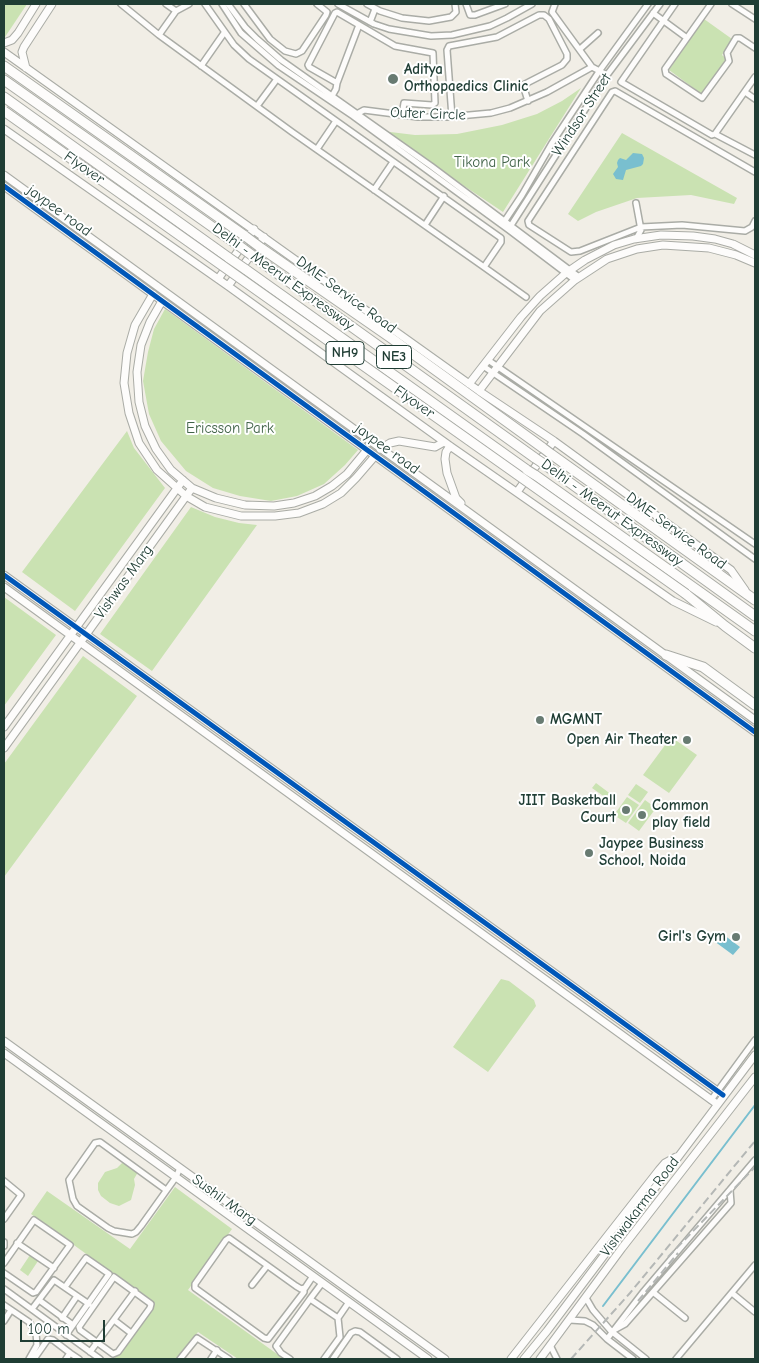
<!DOCTYPE html>
<style>
body{margin:0}
#map{position:relative;width:759px;height:1363px;overflow:hidden;background:#f1eee6;font-family:"Comic Neue",sans-serif}
canvas{display:block}
.frame{position:absolute;inset:0;border:5px solid #1f3d34;pointer-events:none}
.scale{position:absolute;left:20px;top:1320px;width:85px;height:22px;box-sizing:border-box;border:2px solid #1f3d34;border-top:0;padding-left:6px;font-size:15px;line-height:18px;white-space:nowrap;color:#1f3d34;-webkit-text-stroke:4px #fff;paint-order:stroke}
</style>
<div id="map">
<canvas width="759" height="1363"></canvas>
<div class="frame"></div>
<div class="scale">100 m</div>
</div>
<script>
const context = document.querySelector('canvas').getContext('2d');
context.lineJoin = 'round';
function fillPath(path, color) { context.fillStyle = color; context.fill(path, 'evenodd'); }
const toPath = rows => new Path2D(rows.map(r => 'M' + r).join(''));
function stroke(path, color, width, dash) { context.strokeStyle = color; context.lineWidth = width; context.lineCap = dash ? 'butt' : 'round'; context.setLineDash(dash || []); context.stroke(path); }
function drawText(font, color, halo, rows, align = 'center') {
  context.font = font + ' "Comic Neue",sans-serif'; context.lineWidth = 4; context.setLineDash([]); context.textBaseline = 'middle'; context.strokeStyle = halo; context.fillStyle = color; for (const [text, x, y, turn = 0] of rows) {
    context.save(); context.translate(x, y); context.rotate((+turn || 0) * Math.PI / 180); context.textAlign = isNaN(turn) ? turn : align; if (halo) context.strokeText(text, 0, 0); context.fillText(text, 0, 0); context.restore();
  }
}
fillPath(toPath([
 [4,4,27,4,5,37,4,37],
 [704,19,732,39,722,55,728,60,703,95,669,70],
 [581,88,503,212,382,131,415,135,457,134,502,125,537,114,562,101],
 [622,133,737,198,734,204,691,195,637,198,596,212,578,221,568,214],
 [165,309,358,450,345,465,324,484,297,496,271,501,240,496,213,488,186,471,161,441,149,414,143,381,148,352,154,329],
 [127,431,134,448,165,488,75,611,22,572],
 [191,507,215,517,239,523,257,525,152,671,100,634],
 [4,597,56,635,4,706],
 [83,656,137,696,4,877,4,764],
 [671,737,697,755,669,793,643,775],
 [596,783,612,795,609,800,592,788],
 [636,784,648,792,640,803,628,795],
 [627,797,639,805,626,823,614,815],
 [645,800,656,808,639,831,628,823],
 [501,979,509,981,534,1000,536,1006,488,1072,453,1047],
 [124,1161,138,1172,134,1179,135,1185,131,1200,119,1206,110,1203,101,1196,98,1190,98,1183,105,1172,117,1168],
 [175,1187,232,1229,188,1290,284,1359,238,1359,198,1332,178,1359,114,1359,154,1303,31,1214,47,1191,130,1249],
 [30,1255,38,1261,28,1276,20,1270]
]), '#cae2b2');
fillPath(toPath([
 [633,153,642,154,644,158,643,164,641,166,626,170,623,180,616,179,613,174,618,167,617,163,618,160,620,158,626,160],
 [720,932,740,947,733,955,714,941]
]), '#79bfcf');
stroke(toPath([
 [603,1306,755,1105]
]), '#79bfcf', 2);
const street = toPath([
 [121,4,159,35,292,132,484,267],
 [166,4,176,11],
 [205,4,234,45,249,59,501,238,501,242,484,267,526,297],
 [222,4,241,33,279,66,353,116,509,230,575,280],
 [228,4,245,27,257,39,281,60,431,166,579,277],
 [244,4,270,39,285,51,296,54,302,51,326,15,327,12,317,4],
 [338,4,374,24,389,29,431,36,452,35,490,26,507,18,532,4],
 [367,4,380,11,402,18,429,21,451,17,456,12,455,4],
 [466,4,470,15,475,15,505,4],
 [555,4,552,12,592,67],
 [675,4,621,82,712,135,715,134,755,77],
 [711,4,665,69,666,74,702,98,729,61,727,53,736,38,740,38,755,48],
 [732,4,755,19],
 [653,13,687,38],
 [370,22,375,9],
 [159,35,176,11,189,4],
 [580,49,598,33],
 [201,66,224,33],
 [337,83,359,25],
 [745,92,755,99],
 [332,96,336,89,337,83,309,67,308,65,335,13,337,12,395,46,433,53,435,103,432,105,404,103,402,115],
 [257,106,277,79],
 [355,115,364,110,418,117,448,117,491,113,510,108,547,92,592,67,607,75],
 [452,117,447,50,449,46,497,37,539,15,544,15,549,19,567,54,567,59,562,65,523,85,528,101],
 [715,134,755,155],
 [317,149,336,121],
 [755,172,615,91,612,92,528,221,529,225,571,252,580,251,641,227,682,225,745,231,752,227,755,221],
 [374,190,393,162],
 [636,203,641,230,636,239],
 [504,222,522,195,552,143,600,70,648,4],
 [425,225,444,196],
 [510,227,607,75,660,4],
 [488,360,755,544],
 [483,366,583,434,755,559],
 [711,1100,755,1040],
 [4,1181,21,1195,4,1219],
 [166,1190,100,1142,95,1143,69,1180,73,1199,77,1206,108,1228,114,1231,132,1234,136,1232,141,1226,176,1177,180,1168],
 [4,1242,4,1246],
 [17,1243,54,1268],
 [4,1263,34,1220,70,1245,36,1292,33,1293,4,1273],
 [114,1277,151,1304,150,1308,118,1352,113,1354,80,1330,79,1327,114,1277],
 [252,1285,267,1266],
 [65,1287,86,1258,109,1274,66,1335],
 [304,1288,304,1292,268,1339,264,1338,195,1288,195,1284,226,1240,229,1238,296,1286,301,1289,304,1288,305,1288,313,1276],
 [4,1289,100,1359],
 [654,1293,685,1318],
 [732,1293,755,1312],
 [586,1298,593,1310,611,1331,646,1359],
 [310,1299,322,1283],
 [39,1300,73,1325],
 [4,1305,29,1322,36,1333,37,1345,29,1359],
 [32,1309,54,1280,89,1304],
 [62,1318,77,1296],
 [114,1320,131,1333],
 [570,1320,585,1321,593,1325,607,1339,633,1359],
 [4,1321,11,1310],
 [614,1330,625,1324,731,1203,730,1190],
 [607,1339,644,1291,755,1160],
 [550,1345,557,1359],
 [90,1352,135,1291],
 [34,1359,48,1339,53,1340,70,1353],
 [66,1359,70,1353,79,1359],
 [180,1359,197,1338,229,1359],
 [211,1359,217,1350],
 [290,1359,281,1353,276,1346,310,1299,338,1318],
 [324,1359,340,1337,338,1318,349,1302],
 [333,1359,351,1333,355,1331,360,1332,397,1359],
 [676,1359,755,1265]
]);
const secondary = toPath([
 [4,43,12,40,18,33,36,4],
 [4,52,479,391,554,441,731,570,745,590],
 [26,68,22,52,24,47,52,4],
 [4,129,228,286,450,446,673,601,716,622],
 [4,175,755,720],
 [4,186,755,732],
 [218,279,254,229],
 [228,286,264,237],
 [153,294,135,325,127,353,124,383,129,413,139,443,157,470,186,496,205,507,241,516,275,516,299,513,323,504,341,493,356,478,375,456],
 [162,301,150,322,141,345,137,372,139,402,145,426,156,449,171,470,192,488,216,498,245,505,274,506,294,503,315,496,332,486,347,474,367,450],
 [469,384,521,317,540,296,566,273,585,260,614,245,634,239,661,235,693,236,715,239,733,244,755,255],
 [479,391,540,311,575,280,607,259,637,249,663,245,709,248,736,255,755,263],
 [450,446,446,452,445,459,447,473,456,498,461,503],
 [380,449,390,443,399,441,435,447,444,442],
 [517,492,554,441],
 [4,575,723,1095],
 [4,587,717,1104],
 [4,727,183,480],
 [4,748,192,488],
 [4,1041,445,1359],
 [4,1053,428,1359],
 [511,1359,659,1170,665,1163,676,1157],
 [524,1359,547,1331,755,1055],
 [540,1359,622,1248,755,1077]
]);
const highway = toPath([
 [4,66,245,236],
 [4,80,238,245],
 [4,97,229,258],
 [261,248,391,338,543,448],
 [253,256,535,458],
 [245,269,527,470],
 [551,454,755,600],
 [544,464,755,616],
 [535,475,755,631],
 [686,594,725,626,755,648],
 [666,655,703,667,755,705]
]);
stroke(street, '#aaaca6', 8);
stroke(secondary, '#aaaca6', 9);
stroke(highway, '#aaaca6', 11);
stroke(street, '#fdfcfb', 5);
stroke(secondary, '#fdfcfb', 7);
stroke(highway, '#fdfcfb', 9);
stroke(toPath([
 [668,1257,755,1167],
 [638,1301,678,1253],
 [571,1359,630,1293,755,1141]
]), '#b4b7b5', 2, [8, 4]);
const highwayBridge = toPath([
 [4,111,686,594],
 [245,236,261,248],
 [238,245,253,256],
 [229,258,245,269],
 [543,448,551,454],
 [535,458,544,464],
 [527,470,535,475]
]);
stroke(highwayBridge, '#aaaca6', 11, []);
stroke(highwayBridge, '#fdfcfb', 9);
stroke(toPath([
 [4,186,755,732],
 [4,575,723,1095]
]), '#0057b8', 5);
for (const [x, y, r, color] of [
 [393,79,6,"#687b72"],
 [540,720,5,"#687b72"],
 [687,740,5,"#687b72"],
 [626,810,5,"#687b72"],
 [642,815,5,"#687b72"],
 [589,853,5,"#687b72"],
 [736,937,5,"#687b72"]
]) { const dot = new Path2D(); dot.arc(x, y, r, 0, 2 * Math.PI); context.fillStyle = color; context.fill(dot); stroke(dot, '#fff', 2); }
for (const [x, y, w] of [
 [345,353,38],
 [394,357,35]
]) { const box = new Path2D(); box.roundRect(x - w / 2, y - 11.5, w, 23, 4); context.fillStyle = '#fff'; context.fill(box); stroke(box, '#1f3d34', 1); }
drawText('bold 14px', '#1f3d34', null, [
 ["NH9",345,353],
 ["NE3",394,357]
]);
drawText('bold 15px', '#1f3d34', '#fff', [
 ["Aditya",404,70],
 ["Orthopaedics Clinic",404,87],
 ["MGMNT",550,720],
 ["Open Air Theater",677,740,"right"],
 ["JIIT Basketball",616,801,"right"],
 ["Court",616,818,"right"],
 ["Common",652,806],
 ["play field",652,823],
 ["Jaypee Business",599,844],
 ["School, Noida",599,861],
 ["Girl's Gym",726,937,"right"]
], 'left');
drawText('15px', '#1f3d34', '#fff', [
 ["Outer Circle",428,114,2],
 ["Windsor Street",582,115,-57],
 ["Flyover",84,168,35],
 ["jaypee road",59,211,36],
 ["Delhi - Meerut Expressway",283,277,36],
 ["DME Service Road",346,295,36],
 ["Flyover",414,402,35],
 ["jaypee road",387,449,36],
 ["Delhi - Meerut Expressway",612,513,36],
 ["DME Service Road",676,531,36],
 ["Vishwas Marg",124,582,-54],
 ["Sushil Marg",224,1200,36],
 ["Vishwakarma Road",640,1207,-53]
]);
drawText('15px', '#426449', '#fff', [
 ["Tikona Park",492,163],
 ["Ericsson Park",230,429]
]);
</script>
